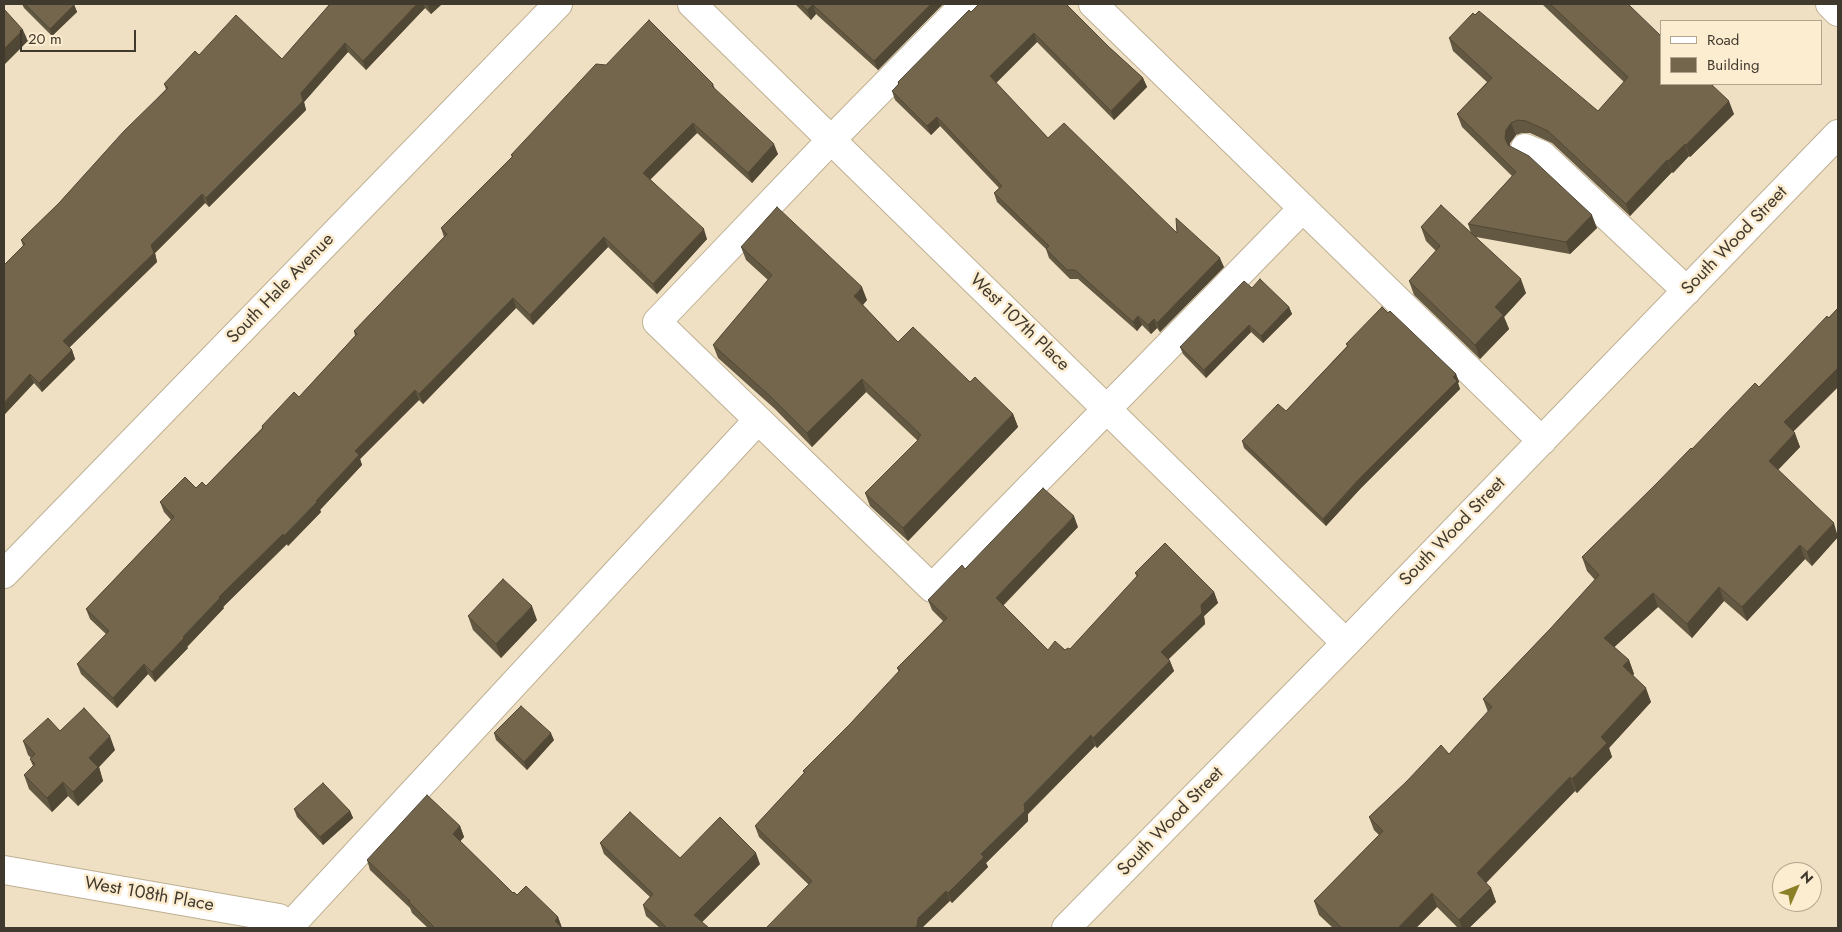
<!DOCTYPE html>
<style>
body{margin:0}
#map{position:relative;width:1842px;height:932px;overflow:hidden;background:#efe0c3;font-family:Jost,sans-serif}
canvas{display:block}
.frame{position:absolute;inset:0;border:5px solid #40392e;pointer-events:none}
.legend{position:absolute;left:1660px;top:20px;width:162px;height:65px;box-sizing:border-box;background:#fdedd0;border:1px solid #b1a58f;margin:0;padding:6px 9px;list-style:none;font-size:15px;color:#40392e}
.legend li{display:flex;align-items:center;gap:10px;height:25px}
.legend b{width:25px;border:1px solid #b1a58f}
.north{position:absolute;left:1772px;top:862px;width:50px;height:50px;box-sizing:border-box;background:#fdedd0;border:1px solid #b1a58f;border-radius:50%;rotate:46deg;font-size:14px;font-weight:700;line-height:20px;text-align:center;color:#40392e}
.north::after{content:'';display:block;margin:auto;width:18px;height:22px;background:#8c8027;clip-path:polygon(50% 0,100% 100%,50% 72%,0 100%)}
.scale{position:absolute;left:20px;top:30px;width:116px;height:22px;box-sizing:border-box;border:2px solid #40392e;border-top:0;padding-left:6px;font-size:15px;line-height:18px;white-space:nowrap;color:#40392e;-webkit-text-stroke:4px #fdedd0;paint-order:stroke}
</style>
<div id="map">
<canvas width="1842" height="932"></canvas>
<div class="frame"></div>
<ul class="legend">
<li><b style="height:6px;background:#fff"></b>Road</li>
<li><b style="height:14px;background:#73664c"></b>Building</li>
</ul>
<div class="north">N</div>
<div class="scale">20 m</div>
</div>
<script>
const context = document.querySelector('canvas').getContext('2d');
context.lineJoin = 'round';
const toPath = rows => new Path2D(rows.map(r => 'M' + r).join(''));
function stroke(path, color, width, dash) { context.strokeStyle = color; context.lineWidth = width; context.lineCap = dash ? 'butt' : 'round'; context.setLineDash(dash || []); context.stroke(path); }
function fillPath(path, color) { context.fillStyle = color; context.fill(path, 'evenodd'); }
function drawText(font, color, halo, rows, align = 'center') {
  context.font = font + ' Jost,sans-serif'; context.lineWidth = 5; context.setLineDash([]); context.textBaseline = 'middle'; context.strokeStyle = halo; context.fillStyle = color; for (const [text, x, y, turn = 0] of rows) {
    context.save(); context.translate(x, y); context.rotate((+turn || 0) * Math.PI / 180); context.textAlign = isNaN(turn) ? turn : align; if (halo) context.strokeText(text, 0, 0); context.fillText(text, 0, 0); context.restore();
  }
}
const minor = toPath([
 [692,4,1346,643],
 [965,4,831,140,657,322,932,588,1303,208],
 [1093,4,1542,441],
 [1830,4,1838,12],
 [1525,148,1542,155,1687,291],
 [4,574,558,4],
 [4,870,279,918,291,928],
 [289,927,758,420],
 [1066,928,1346,643,1838,134]
]);
stroke(minor, '#bfb094', 30);
stroke(minor, '#fff', 28);
fillPath(toPath([
 [22,4,74,4,77,12,52,36,24,8],
 [330,4,442,4,431,14,425,8,366,70,348,52,304,102,306,110,209,207,205,203,155,253,157,262,69,347,72,350,75,359,42,392,34,383,4,415,4,265,23,246,21,240,59,203,166,89,164,84,199,55,282,59],
 [795,4,943,4,878,70,816,14,811,20],
 [1542,4,1628,4,1734,114,1690,157,1689,156,1673,173,1672,172,1630,216,1552,143,1530,133,1522,133,1516,135,1510,143,1510,146,1597,228,1570,254,1476,237,1526,293,1504,317,1509,329,1480,359,1414,295,1409,281,1436,251,1426,241,1421,227,1471,233,1468,224,1512,176,1462,127,1457,114,1487,82,1453,51,1449,38,1598,111,1624,82],
 [971,12,1109,47,1143,78,1147,87,1114,120,1037,42,996,83,1048,138,1224,267,1160,332,1157,328,1151,334,1142,325,1137,331,1078,279,1070,279,1049,258,1046,249,997,202,994,193,999,188,940,126,931,135,895,100,892,91,898,84,898,82],
 [713,84,715,89,778,154,752,183,697,133,650,179,707,239,657,294,608,247,533,325,516,308,423,404,419,400,360,459,362,465,320,510,321,512,288,546,287,544,223,607,224,608,187,647,188,648,155,682,148,674,117,708,81,674,77,664,106,634,90,619,86,609,171,520,164,512,160,502,196,488,206,486,262,428,262,426,299,397,355,336,354,331,444,237,441,228,512,157,511,155],
 [741,247,867,300,863,305,898,342,970,382,1013,414,1018,427,908,541,870,506,865,493,918,441,866,392,812,447,775,409,718,358,713,345,768,280,746,260],
 [1252,288,1289,307,1292,314,1263,343,1251,332,1206,378,1183,354,1180,347],
 [1838,308,1838,387,1793,431,1800,447,1778,470,1838,535,1838,537,1812,566,1805,559,1747,621,1724,601,1692,638,1658,607,1614,647,1629,660,1634,674,1633,675,1651,702,1609,748,1612,757,1577,793,1575,791,1486,883,1491,888,1496,902,1469,928,1458,928,1437,907,1416,928,1333,928,1319,915,1314,901,1379,835,1374,830,1369,817,1406,782,1449,754,1488,712,1483,699,1550,629,1595,580,1587,571,1582,557,1692,449,1759,387],
 [1346,344,1456,374,1459,382,1458,383,1460,389,1361,488,1326,526,1244,448,1242,441,1286,411,1347,346],
 [1078,527,1003,606,1048,650,1065,650,1070,649,1137,577,1135,573,1214,592,1218,603,1204,616,1205,624,1169,659,1174,671,1097,748,1095,746,1028,814,1028,821,986,863,988,867,952,903,950,901,808,884,759,837,755,826,804,773,803,771,850,724,899,672,897,668,943,621,932,610,928,600,965,569],
 [468,616,537,620,501,658,473,630],
 [60,731,115,750,99,767,103,781,78,806,68,796,52,812,29,789,24,775,33,766,30,759,31,758,28,755,23,741],
 [494,733,554,740,527,770,496,740],
 [294,809,350,811,353,818,323,845,297,817],
 [460,826,464,837,460,841,513,893,558,917,562,928,428,928,412,913,410,908,370,870,367,860],
 [600,843,680,858,760,864,702,922,709,928,660,928,646,916,643,905,650,897,604,854]
]), '#635841');
fillPath(toPath([
 [417,4,423,4,425,8,366,70,363,61],
 [430,4,442,4,431,14,428,6],
 [931,4,943,4,878,70,874,61],
 [74,5,77,12,52,36,50,29],
 [813,5,816,14,811,20,807,10],
 [23,30,28,41,4,65,4,49],
 [1034,33,1037,42,993,86,990,76],
 [345,43,348,52,304,102,306,110,209,207,206,198,301,93],
 [1143,78,1147,87,1114,120,1111,111],
 [1729,101,1734,114,1690,157,1686,145],
 [937,117,940,126,931,135,927,126],
 [693,123,697,133,647,183,643,173],
 [1511,123,1516,135,1510,143,1510,151,1505,138,1506,130],
 [774,144,778,154,752,183,748,173],
 [1685,144,1689,156,1673,173,1668,161],
 [1667,160,1672,172,1630,216,1626,204],
 [202,194,205,203,155,253,157,262,67,350,63,341,151,245],
 [1592,215,1597,228,1570,254,1566,242],
 [704,229,707,239,657,294,653,284],
 [604,237,608,247,533,325,530,315],
 [1220,258,1224,267,1160,332,1157,323],
 [1521,279,1526,293,1504,317,1509,329,1480,359,1475,345,1495,307],
 [862,287,867,300,859,309,854,296],
 [513,298,516,308,423,404,419,394],
 [1289,307,1292,314,1263,343,1261,336],
 [1138,316,1142,325,1137,331,1133,322],
 [1154,319,1157,328,1151,334,1148,325],
 [1249,325,1251,332,1206,378,1204,370],
 [72,350,75,359,42,392,39,383],
 [1838,368,1838,387,1789,436,1784,422],
 [30,374,34,383,4,415,4,403],
 [1456,374,1459,382,1458,383,1460,389,1361,488,1326,526,1323,519],
 [862,379,866,392,812,447,807,433],
 [415,390,419,400,360,459,362,465,320,510,321,512,288,546,284,536,355,451],
 [1013,414,1018,427,908,541,903,528],
 [1795,433,1800,447,1774,474,1769,461],
 [1074,516,1078,527,999,609,996,598],
 [1834,523,1838,537,1812,566,1807,552],
 [283,534,287,544,223,607,224,608,187,647,188,648,155,682,152,672,219,597],
 [1800,545,1805,559,1747,621,1742,607],
 [1719,587,1724,601,1692,638,1687,624],
 [1214,592,1218,603,1204,616,1205,624,1165,662,1161,652,1201,605],
 [1653,593,1658,607,1609,652,1604,638],
 [532,606,537,620,501,658,496,644],
 [1629,660,1634,674,1628,680,1623,666],
 [1170,661,1174,671,1097,748,1093,738],
 [144,664,148,674,117,708,113,698],
 [1646,688,1651,702,1609,748,1612,757,1577,793,1572,779,1601,737],
 [551,733,554,740,527,770,524,762],
 [1091,735,1095,746,1028,814,1028,821,986,863,988,867,952,903,948,893,1024,804],
 [110,736,115,750,99,767,103,781,78,806,73,792,89,758],
 [1570,777,1575,791,1482,887,1477,873],
 [63,782,68,796,52,812,47,798],
 [350,811,353,818,323,845,320,837],
 [460,826,464,837,457,845,453,834],
 [756,853,760,864,698,926,694,915],
 [1491,888,1496,902,1469,928,1462,928,1459,920],
 [946,891,950,901,922,928,915,928,918,918],
 [1432,893,1437,907,1416,928,1398,928],
 [558,917,562,928,555,921]
]), '#504735');
const building = toPath([
 [25,4,73,4,74,5,50,29,25,4],
 [330,4,417,4,363,61,345,43,301,93,303,101,206,198,202,194,151,245,154,253,63,341,72,350,39,383,30,374,4,403,4,265,25,244,21,240,59,203,124,131,168,88,164,84,195,51,199,55,236,15,282,59,330,4],
 [801,4,931,4,874,61,813,5,807,10,801,4],
 [979,4,1066,4,1109,47,1143,78,1111,111,1034,33,990,76,1048,138,1064,123,1177,233,1176,218,1220,258,1157,323,1154,319,1148,325,1138,316,1133,322,1075,270,1067,270,1046,249,1049,246,994,193,1002,186,937,117,927,126,892,91,899,84,898,82,969,10,971,12,979,4],
 [1550,4,1628,4,1661,36,1661,84,1711,84,1729,101,1686,145,1685,144,1668,161,1667,160,1626,204,1548,131,1526,121,1518,120,1511,123,1506,130,1505,138,1508,145,1529,156,1592,215,1566,242,1468,224,1516,172,1457,114,1492,78,1449,38,1473,13,1475,15,1479,11,1598,111,1628,77,1550,4],
 [4,9,23,30,4,49,4,9],
 [649,20,713,84,712,86,774,144,748,173,693,123,643,173,704,229,653,284,604,237,530,315,513,298,419,394,415,390,355,451,359,455,316,501,317,502,284,536,283,534,219,597,220,598,183,637,184,638,152,672,144,664,113,698,77,664,109,631,86,609,174,517,160,502,185,477,196,488,202,482,206,486,263,428,262,426,294,392,299,397,357,334,354,331,447,234,441,228,513,156,511,155,596,64,606,65,649,20],
 [1441,205,1521,279,1495,307,1503,315,1475,345,1409,281,1440,246,1421,227,1441,205],
 [777,207,862,287,854,296,898,342,913,327,970,382,975,377,1013,414,903,528,865,493,919,439,918,438,921,435,862,379,807,433,770,396,713,345,772,275,741,247,777,207],
 [1260,279,1289,307,1261,336,1249,325,1204,370,1180,347,1244,281,1252,288,1260,279],
 [1382,307,1388,313,1390,311,1456,374,1453,377,1457,381,1358,480,1323,519,1242,441,1278,404,1286,411,1348,346,1346,344,1382,307],
 [1838,308,1838,368,1784,422,1795,433,1769,461,1834,523,1807,552,1800,545,1742,607,1719,587,1687,624,1653,593,1604,638,1629,660,1623,666,1646,688,1601,737,1607,743,1572,779,1570,777,1477,873,1491,888,1459,920,1432,893,1398,928,1342,928,1314,901,1383,831,1369,817,1406,782,1441,745,1449,754,1492,707,1483,699,1550,629,1599,575,1582,557,1656,484,1691,448,1692,449,1755,383,1759,387,1827,316,1829,318,1838,308],
 [1043,488,1074,516,996,598,1048,650,1055,641,1065,650,1068,648,1070,649,1138,575,1135,573,1165,543,1214,592,1201,605,1202,613,1161,652,1170,661,1093,738,1091,735,1024,804,1025,811,981,854,984,857,948,893,946,891,918,918,917,926,915,928,766,928,812,881,755,826,805,772,803,771,850,724,900,670,897,668,947,618,928,600,962,565,965,569,1043,488],
 [503,579,532,606,496,644,468,616,503,579],
 [521,706,551,733,524,762,494,733,521,706],
 [84,708,110,736,89,758,98,767,73,792,63,782,47,798,24,775,35,764,30,759,35,754,23,741,48,718,60,731,84,708],
 [323,783,350,811,320,837,294,809,323,783],
 [427,795,460,826,453,834,513,893,514,892,517,895,526,886,558,917,555,921,562,928,435,928,409,902,410,901,367,860,427,795],
 [630,812,680,858,720,817,756,853,694,915,709,928,667,928,643,905,653,894,600,843,630,812]
]);
fillPath(building, '#73664c');
stroke(building, '#504735', 1);
drawText('18px', '#40392e', '#fdedd0', [
 ["South Wood Street",1735,241,-46],
 ["South Hale Avenue",281,289,-46],
 ["West 107th Place",1019,323,44],
 ["South Wood Street",1453,532,-46],
 ["South Wood Street",1171,822,-46],
 ["West 108th Place",149,895,10]
]);
</script>
